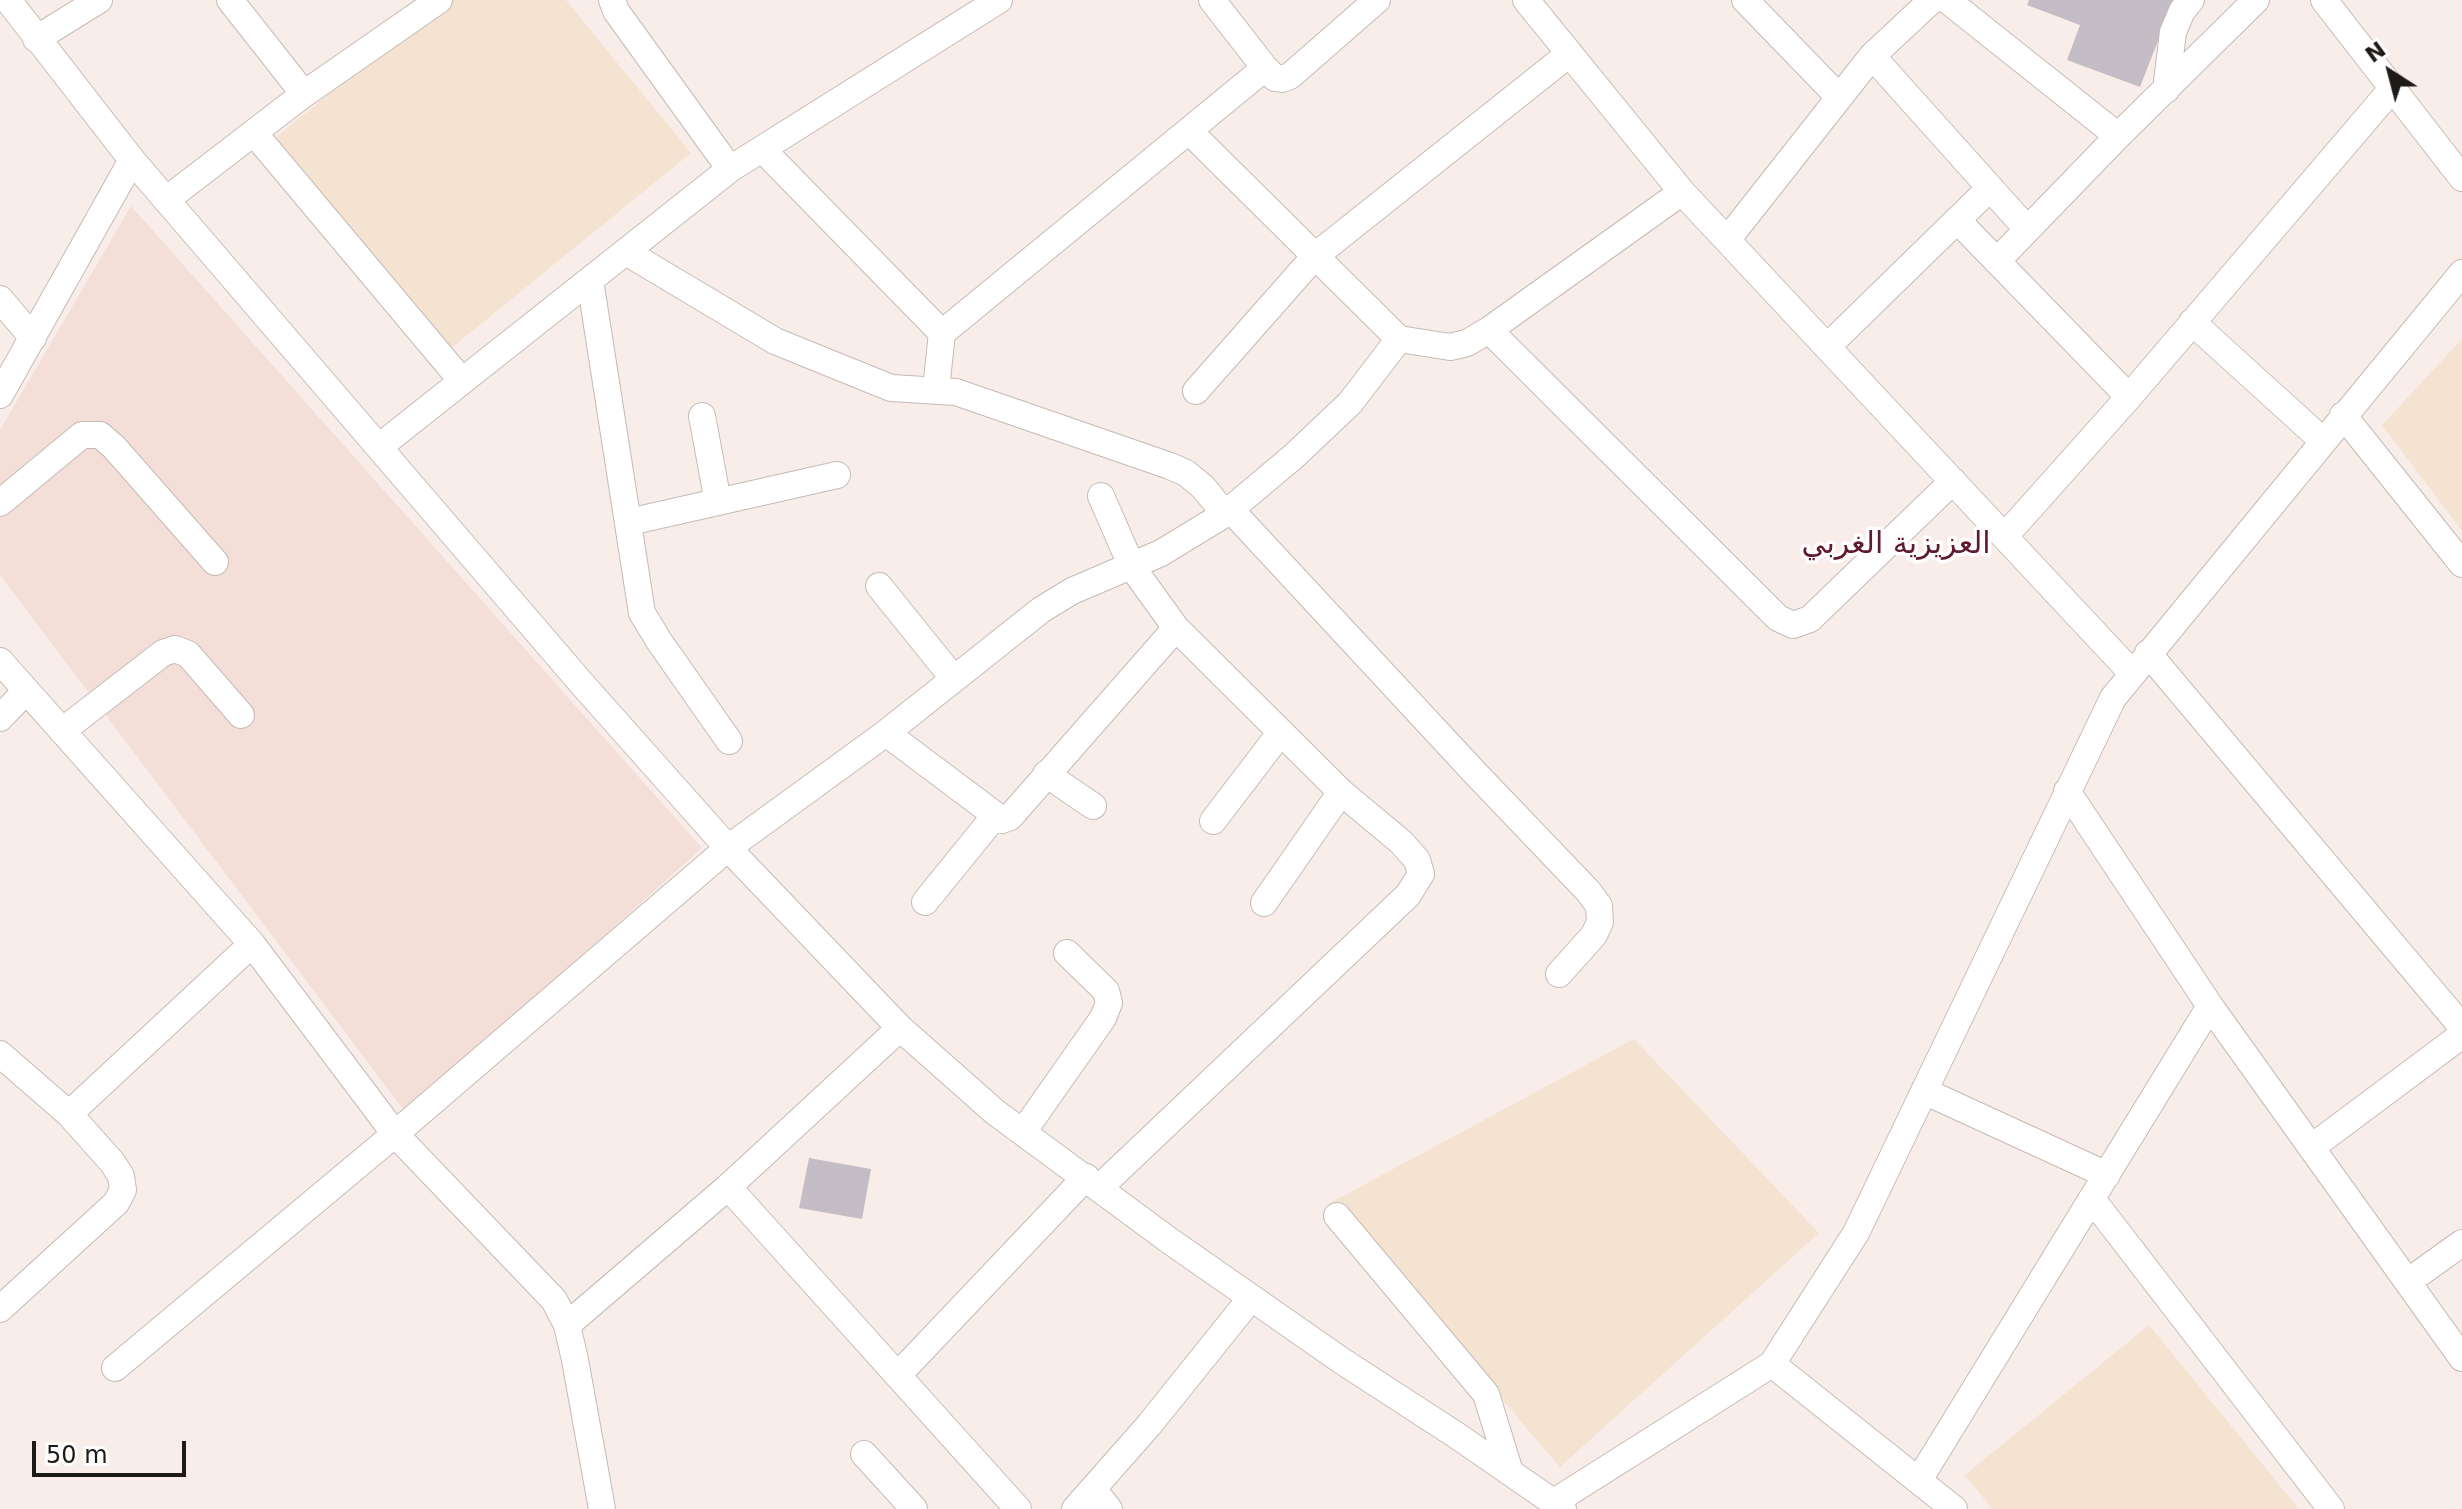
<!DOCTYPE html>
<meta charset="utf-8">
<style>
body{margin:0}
#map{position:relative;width:2462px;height:1509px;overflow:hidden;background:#f9ede9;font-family:"DejaVu Sans",sans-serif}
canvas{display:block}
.north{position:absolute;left:2350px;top:32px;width:80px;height:80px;-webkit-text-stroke:6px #fdfdfd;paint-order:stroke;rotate:324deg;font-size:22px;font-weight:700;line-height:32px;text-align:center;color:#1e1a18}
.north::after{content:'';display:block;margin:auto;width:28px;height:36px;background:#1e1a18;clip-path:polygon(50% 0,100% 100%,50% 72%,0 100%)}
.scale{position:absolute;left:32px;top:1441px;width:154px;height:36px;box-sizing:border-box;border:4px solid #1e1a18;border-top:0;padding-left:10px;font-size:24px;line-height:28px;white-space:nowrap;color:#1e1a18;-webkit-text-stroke:6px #fdfdfd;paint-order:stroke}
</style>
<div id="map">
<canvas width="2462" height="1509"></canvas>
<div class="north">N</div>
<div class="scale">50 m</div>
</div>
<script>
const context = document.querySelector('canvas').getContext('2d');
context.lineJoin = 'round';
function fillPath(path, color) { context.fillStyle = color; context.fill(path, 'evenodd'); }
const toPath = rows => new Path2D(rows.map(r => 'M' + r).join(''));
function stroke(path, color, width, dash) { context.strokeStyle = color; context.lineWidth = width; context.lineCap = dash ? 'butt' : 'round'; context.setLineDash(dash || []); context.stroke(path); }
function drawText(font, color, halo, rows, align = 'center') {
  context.font = font + ' "DejaVu Sans",Cairo,sans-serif'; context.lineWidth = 7; context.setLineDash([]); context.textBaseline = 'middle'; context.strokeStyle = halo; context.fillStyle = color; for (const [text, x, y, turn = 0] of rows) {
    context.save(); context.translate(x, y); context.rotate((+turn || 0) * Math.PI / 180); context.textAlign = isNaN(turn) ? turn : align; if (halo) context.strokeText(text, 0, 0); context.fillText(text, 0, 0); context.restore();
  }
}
fillPath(toPath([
 [131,206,702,848,406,1113,0,575,0,430]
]), '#f3dfd7');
fillPath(toPath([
 [445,0,566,0,691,153,449,350,276,137],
 [2462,339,2462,531,2382,425],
 [1634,1039,1819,1233,1560,1467,1332,1202],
 [2149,1325,2299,1509,1992,1509,1965,1475]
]), '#f5e3d2');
fillPath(toPath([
 [2029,0,2174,0,2140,87,2067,60,2080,25,2027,5],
 [809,1158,871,1169,862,1219,799,1208]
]), '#c5bdc5');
const minor = toPath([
 [8,0,132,160,583,685,728,848,900,1028,995,1112,1170,1241,1342,1361,1456,1435,1563,1509],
 [230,0,304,94],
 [612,0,616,11,730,169],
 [1526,0,1682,192,2132,673],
 [1745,0,1838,96],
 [1947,0,2118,136],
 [2324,0,2462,178],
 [36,39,99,0],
 [1872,56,2027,229],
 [1265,68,1275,78,1282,79,1290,76,1377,0],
 [2166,90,2173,32,2182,11,2191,0],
 [254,133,462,381],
 [762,149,942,333],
 [166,200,304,94,439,0],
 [1957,220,2129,397],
 [1727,240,1872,56,1932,0],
 [626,252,775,341,891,388,956,392,1170,466,1186,473,1203,487,1225,514],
 [1997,261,2118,136,2256,0],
 [590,280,642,613,659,641,729,741],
 [0,299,33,338],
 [2192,322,2322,440],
 [1489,330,1778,618,1793,625,1810,619,1953,481],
 [1399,339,1450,347,1467,343,1489,330,1682,192],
 [1827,347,1990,188],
 [936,389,942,333,1265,68,1212,0],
 [1196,391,1315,256,1569,54],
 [0,395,132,160],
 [2343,415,2462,564],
 [702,416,718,502],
 [379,447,730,169,999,0],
 [0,503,82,435,100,435,114,447,215,562],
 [1230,509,1477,775,1588,891,1599,906,1600,922,1594,935,1559,974],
 [629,522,837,475],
 [2005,536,2129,397,2391,90],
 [879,586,954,679],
 [2148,653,2462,1027],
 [0,661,252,944,395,1134,554,1300,567,1325,575,1360,602,1509],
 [0,718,26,691],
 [62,731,163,653,175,649,188,654,241,715],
 [886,733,1002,820,1010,817,1176,628],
 [1046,774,1093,806],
 [2067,791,2210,1006,2462,1358],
 [1213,821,1281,732],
 [925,902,994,817],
 [1264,903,1341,792],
 [0,1054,69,1114,112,1162,121,1176,123,1190,116,1203,0,1309],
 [1924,1091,2107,1175],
 [69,1114,252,944],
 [1023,1132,1103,1018,1109,1003,1106,991,1067,953],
 [2312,1147,2462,1035],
 [728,1187,1018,1509],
 [1099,1188,1408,895,1421,874,1417,860,1401,842,1341,792,1176,628,1132,567,1101,496],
 [2092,1199,2331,1509],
 [1337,1216,1486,1394,1510,1472],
 [2409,1281,2462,1243],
 [567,1325,728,1187,900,1028],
 [1772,1364,1954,1509],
 [115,1368,395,1134,728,848,886,733,1041,610,1072,591,1161,553,1225,514,1294,456,1350,403,1399,339,1189,131],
 [898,1375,1086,1177],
 [864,1454,914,1509],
 [1919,1480,2210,1006],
 [1093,1489,1109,1509],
 [1554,1502,1772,1364,1856,1233,2113,698,2462,273],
 [1075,1509,1149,1425,1251,1298]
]);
stroke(minor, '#c6bab6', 28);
stroke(minor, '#fff', 26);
drawText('30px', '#5e1a2f', '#fdfdfd', [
 ["العزيزية الغربي",1896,545]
]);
</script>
